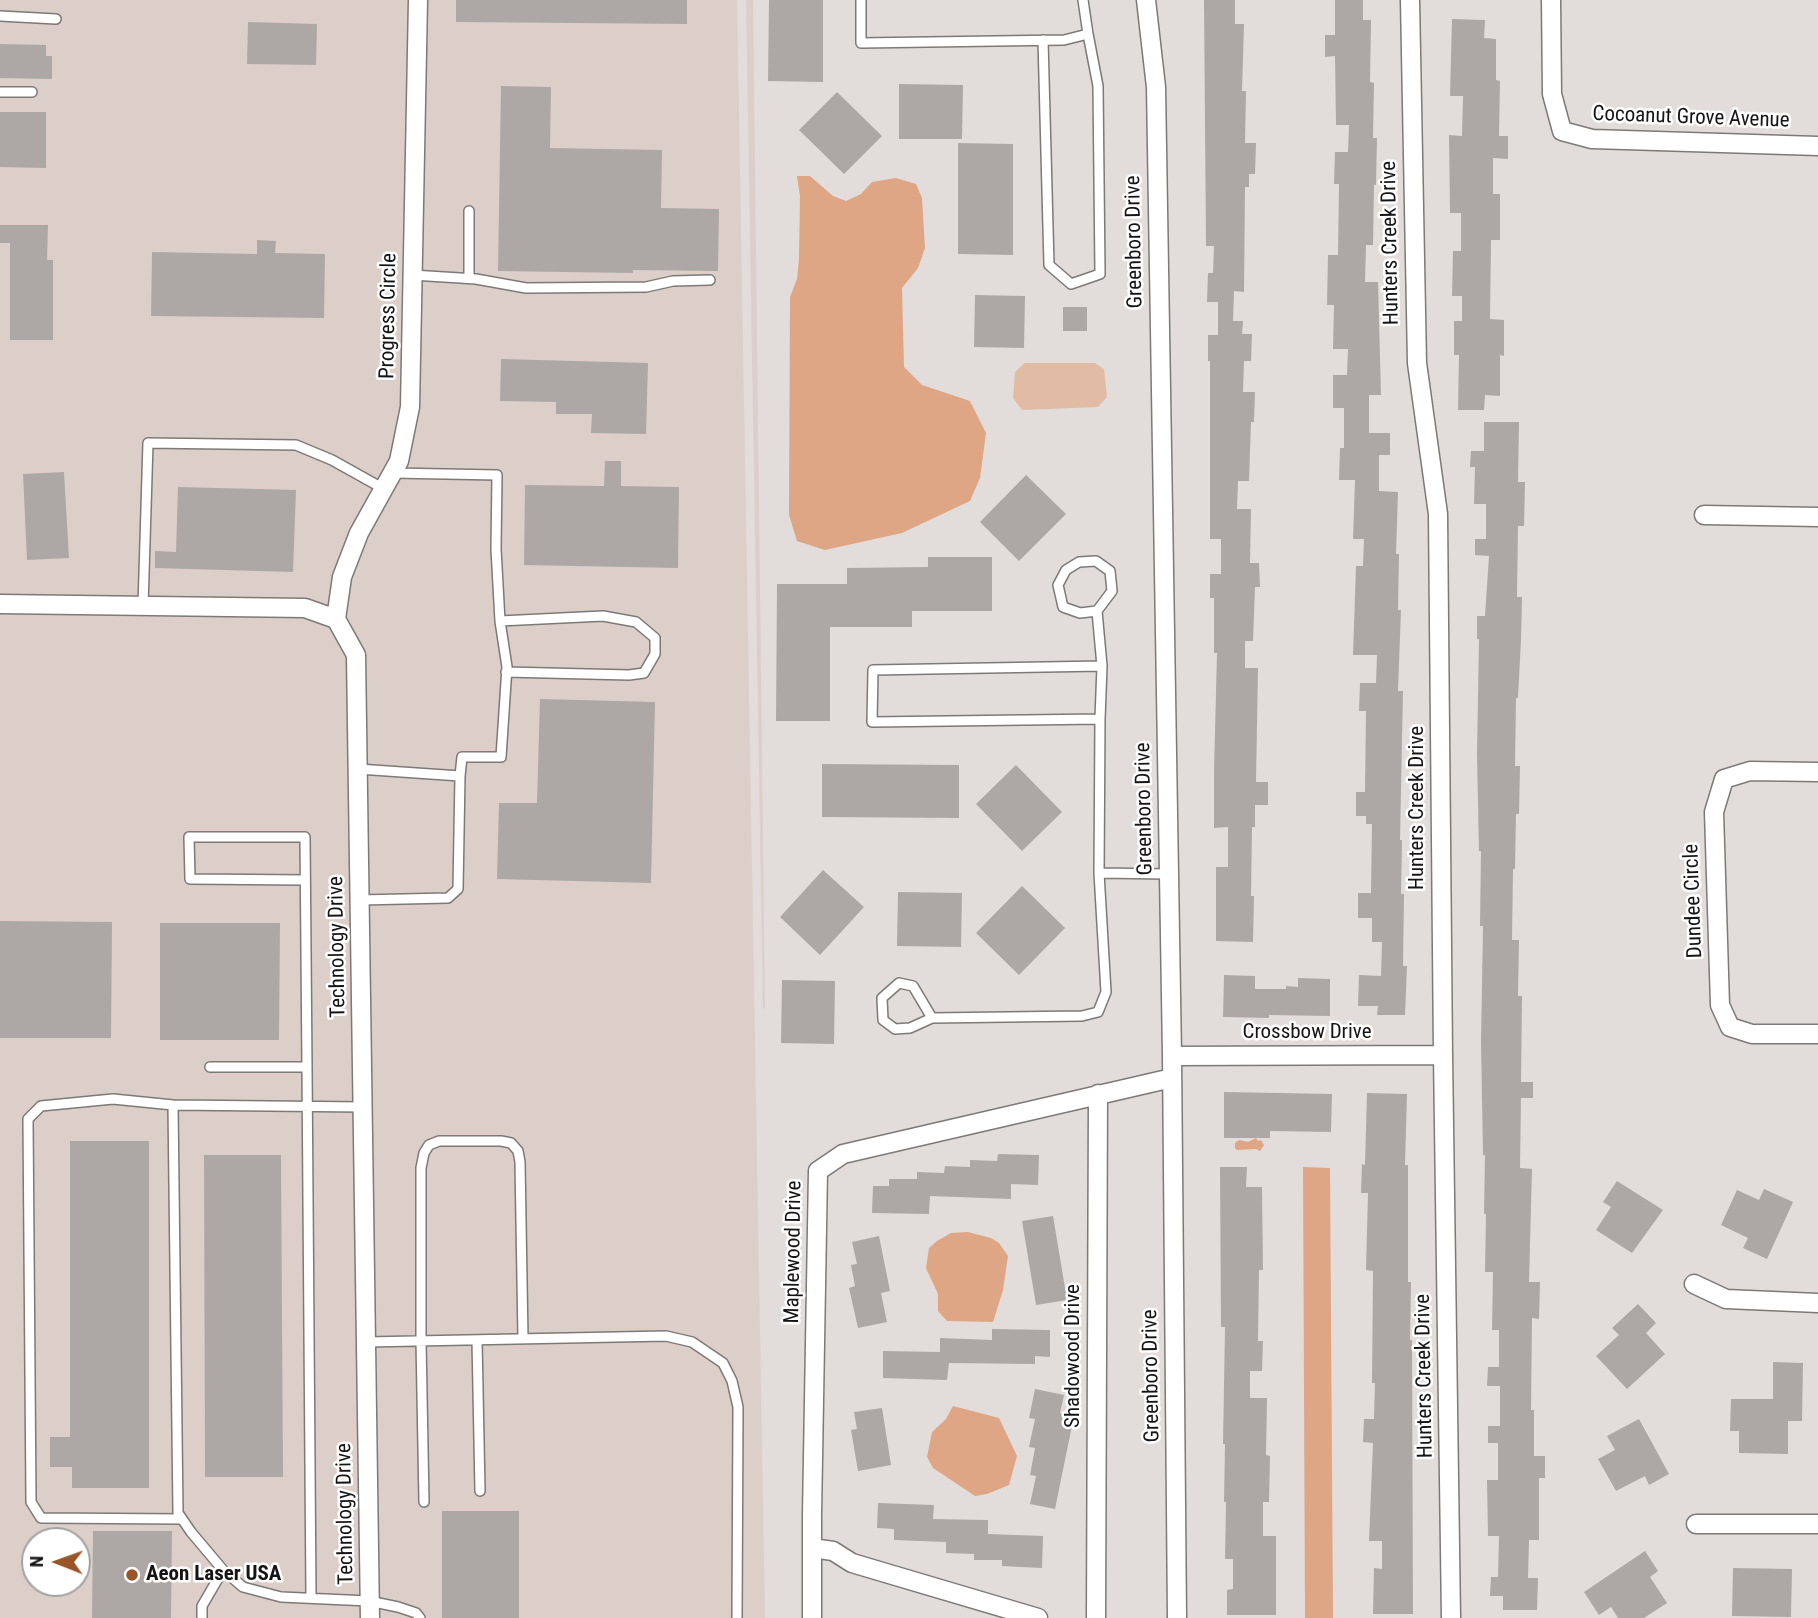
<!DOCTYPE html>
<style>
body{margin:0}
#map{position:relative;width:1818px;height:1618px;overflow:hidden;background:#e2ddda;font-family:"Roboto Condensed",sans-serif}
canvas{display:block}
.north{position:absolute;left:21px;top:1527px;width:70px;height:70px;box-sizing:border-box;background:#fff;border:2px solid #a1a1a1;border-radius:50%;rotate:271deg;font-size:19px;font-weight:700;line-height:28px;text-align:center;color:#151313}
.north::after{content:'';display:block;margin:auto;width:24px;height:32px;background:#995528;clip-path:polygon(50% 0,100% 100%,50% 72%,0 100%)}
</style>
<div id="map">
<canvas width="1818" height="1618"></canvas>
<div class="north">N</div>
</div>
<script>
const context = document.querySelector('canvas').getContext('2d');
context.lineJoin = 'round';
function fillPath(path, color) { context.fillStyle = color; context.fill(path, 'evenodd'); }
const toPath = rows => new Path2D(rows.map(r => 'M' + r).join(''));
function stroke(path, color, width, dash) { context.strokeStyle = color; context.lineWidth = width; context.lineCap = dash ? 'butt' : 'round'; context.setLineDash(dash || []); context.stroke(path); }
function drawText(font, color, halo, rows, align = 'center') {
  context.font = font + ' "Roboto Condensed",sans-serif'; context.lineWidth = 5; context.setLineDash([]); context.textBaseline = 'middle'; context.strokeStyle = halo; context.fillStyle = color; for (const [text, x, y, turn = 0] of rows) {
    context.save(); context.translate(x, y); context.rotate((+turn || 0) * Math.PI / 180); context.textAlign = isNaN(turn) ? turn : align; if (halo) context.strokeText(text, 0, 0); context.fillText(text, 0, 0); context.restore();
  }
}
fillPath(toPath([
 [0,0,737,0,765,1618,0,1618],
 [35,1541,77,1541,77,1583,35,1583],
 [746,0,753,0,765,1009,763,1008]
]), '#dccfc9');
fillPath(toPath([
 [1025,363,1095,363,1104,369,1107,397,1098,407,1022,410,1013,398,1015,372]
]), '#e2bba5');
fillPath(toPath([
 [797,176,810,176,833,196,846,201,861,194,872,182,896,178,916,184,922,198,925,248,918,268,902,288,904,367,922,385,970,401,986,433,980,478,970,501,902,533,825,550,797,541,789,515,790,297,797,279,799,259,800,196],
 [1256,1138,1258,1141,1261,1140,1264,1145,1260,1151,1256,1149,1237,1150,1235,1148,1235,1143,1239,1140,1248,1142],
 [1303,1167,1330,1168,1333,1618,1305,1618],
 [968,1232,991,1238,999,1243,1008,1256,1003,1290,993,1322,947,1321,938,1311,938,1294,926,1268,929,1248,937,1241,951,1233],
 [953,1406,999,1418,1017,1456,1009,1485,987,1494,975,1496,933,1468,927,1457,932,1432,946,1419]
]), '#dea685');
fillPath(toPath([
 [456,0,687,0,687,24,456,22],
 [769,0,823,0,823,82,768,81],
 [1204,0,1235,0,1235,24,1244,24,1242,91,1246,91,1245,143,1256,143,1255,174,1249,174,1249,187,1245,187,1244,292,1234,291,1233,321,1243,321,1242,334,1252,334,1251,361,1244,361,1243,392,1255,392,1254,422,1251,422,1249,481,1238,481,1237,509,1251,509,1250,563,1259,563,1260,587,1255,587,1253,641,1245,641,1245,668,1258,668,1256,782,1268,782,1268,805,1255,805,1255,827,1252,827,1251,896,1254,896,1253,942,1216,941,1216,867,1228,867,1228,827,1214,828,1214,771,1217,653,1214,653,1214,598,1210,598,1210,574,1221,574,1221,539,1210,539,1210,361,1208,361,1208,335,1218,335,1218,302,1207,302,1208,273,1213,273,1214,246,1206,246],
 [1335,0,1363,0,1363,20,1371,20,1370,82,1374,83,1373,138,1377,138,1376,185,1374,185,1373,245,1366,245,1365,282,1378,282,1381,395,1369,395,1369,433,1390,433,1390,455,1379,455,1379,491,1398,492,1396,554,1399,554,1398,610,1401,610,1398,691,1403,691,1400,840,1402,840,1401,894,1404,894,1403,966,1407,966,1405,1015,1377,1015,1378,1006,1358,1006,1359,975,1381,976,1382,942,1372,942,1372,918,1358,918,1358,893,1371,893,1372,824,1366,824,1366,816,1356,816,1356,792,1365,792,1366,711,1359,711,1360,683,1376,683,1377,655,1353,655,1356,566,1363,566,1364,539,1353,539,1355,480,1339,480,1340,448,1344,448,1344,408,1333,408,1333,375,1347,375,1348,349,1333,349,1334,305,1327,305,1328,255,1338,255,1339,184,1334,184,1335,152,1348,152,1349,125,1336,125,1335,56,1325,57,1325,35,1335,35],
 [1452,19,1485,20,1484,38,1496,39,1496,80,1500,81,1499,136,1508,136,1508,159,1493,158,1493,194,1500,194,1500,240,1491,240,1490,319,1504,320,1504,356,1500,355,1500,396,1485,395,1484,410,1458,410,1459,355,1454,355,1454,321,1462,321,1462,296,1452,296,1453,251,1461,251,1461,213,1450,213,1449,135,1462,136,1463,96,1450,96],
 [248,22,317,24,316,65,247,64],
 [0,44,46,45,46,56,52,56,52,79,0,78],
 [899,84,963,85,962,139,899,139],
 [501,86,551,87,550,148,662,150,661,208,719,209,718,271,633,270,633,273,498,271],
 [837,92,882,136,844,174,799,130],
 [0,112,46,112,46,168,0,167],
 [958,143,1013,144,1013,255,958,254],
 [0,225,48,225,47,260,53,260,53,340,10,340,10,243,0,243],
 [257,240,276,241,275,253,325,254,324,318,151,316,152,252,257,254],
 [975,295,1025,296,1024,348,974,347],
 [1063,307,1087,307,1087,331,1063,331],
 [501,359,648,363,646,434,591,433,592,414,556,414,556,402,500,401],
 [1484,422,1519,422,1518,482,1525,482,1524,526,1518,526,1517,597,1522,597,1521,640,1518,698,1516,698,1515,766,1520,766,1519,814,1516,814,1515,869,1513,869,1512,940,1519,940,1518,996,1522,996,1521,1082,1533,1082,1533,1098,1521,1098,1520,1168,1532,1169,1529,1282,1540,1282,1539,1319,1532,1318,1531,1410,1534,1410,1534,1456,1545,1456,1545,1478,1539,1478,1539,1540,1529,1540,1528,1578,1538,1578,1537,1610,1503,1610,1503,1596,1490,1596,1491,1577,1498,1577,1499,1536,1488,1536,1487,1480,1498,1480,1498,1443,1488,1443,1488,1426,1500,1426,1500,1386,1487,1386,1488,1367,1499,1367,1499,1330,1492,1330,1493,1272,1485,1272,1486,1214,1484,1214,1485,1155,1483,1155,1481,1042,1483,926,1480,926,1481,851,1479,851,1477,755,1479,639,1477,639,1477,616,1485,616,1489,556,1475,555,1475,539,1486,539,1486,504,1474,504,1475,467,1470,467,1471,451,1484,451],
 [605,461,621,461,621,486,679,487,678,568,524,565,525,485,604,486],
 [64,472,69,558,27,560,23,474],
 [1026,475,1066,514,1019,561,980,522],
 [178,487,296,490,293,572,155,568,155,551,176,552],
 [928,557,992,557,992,611,912,611,912,627,830,627,830,721,776,721,777,584,847,584,847,568,928,567],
 [540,699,655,702,651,883,497,879,499,803,537,803],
 [822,764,959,765,959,818,822,817],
 [1016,765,1062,812,1022,851,976,804],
 [823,870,864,907,820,955,780,917],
 [1022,886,1065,928,1019,975,976,933],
 [898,892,962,893,961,947,897,946],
 [0,921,112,922,111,1038,0,1038],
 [160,923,280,923,279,1040,160,1040],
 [1224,975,1255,976,1255,989,1286,989,1286,986,1298,987,1298,978,1330,979,1330,1016,1269,1015,1269,1018,1223,1017],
 [782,980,835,981,834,1044,781,1043],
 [1224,1092,1332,1094,1331,1132,1270,1131,1270,1138,1224,1138],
 [1367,1093,1407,1094,1405,1165,1408,1165,1408,1282,1411,1282,1410,1340,1412,1340,1413,1614,1373,1614,1374,1568,1382,1569,1382,1541,1369,1541,1373,1443,1363,1442,1364,1419,1374,1419,1375,1383,1372,1383,1373,1271,1366,1270,1368,1193,1361,1193,1362,1164,1365,1165],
 [70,1141,149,1141,149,1488,72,1488,72,1467,50,1467,50,1437,70,1437],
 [998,1154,1039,1155,1038,1185,1011,1184,1011,1199,930,1196,929,1214,872,1213,873,1186,889,1186,889,1179,917,1179,917,1172,944,1173,945,1166,970,1167,970,1160,997,1161],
 [204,1155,281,1155,283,1477,205,1477],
 [1220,1167,1247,1167,1246,1187,1262,1187,1263,1270,1259,1270,1258,1341,1263,1341,1262,1371,1250,1371,1250,1398,1267,1398,1266,1455,1270,1456,1269,1502,1263,1502,1263,1536,1276,1536,1276,1615,1227,1615,1227,1590,1233,1589,1233,1559,1225,1559,1226,1502,1224,1502,1225,1444,1223,1444,1225,1327,1221,1327],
 [1617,1181,1663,1210,1632,1253,1596,1230,1611,1207,1603,1202],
 [1764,1189,1793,1202,1767,1259,1743,1248,1748,1238,1721,1225,1737,1190,1759,1200],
 [1053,1216,1067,1300,1036,1305,1022,1221],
 [879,1236,890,1291,881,1293,887,1322,858,1328,849,1288,855,1286,851,1265,857,1264,852,1242],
 [1638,1304,1656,1323,1646,1333,1665,1354,1627,1389,1596,1356,1619,1335,1612,1328],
 [992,1329,1050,1330,1050,1357,1035,1356,1035,1364,949,1363,947,1380,883,1378,883,1351,940,1352,940,1338,992,1340],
 [1773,1362,1803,1363,1802,1421,1788,1421,1788,1454,1739,1453,1739,1431,1730,1431,1731,1399,1773,1399],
 [1035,1389,1064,1395,1060,1413,1074,1416,1055,1509,1030,1504,1036,1476,1030,1475,1035,1448,1029,1447,1035,1419,1029,1418],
 [882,1408,891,1465,858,1471,851,1430,857,1429,854,1412],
 [1639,1419,1669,1474,1649,1485,1645,1476,1616,1491,1598,1459,1615,1450,1607,1436],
 [878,1503,934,1505,933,1519,988,1520,988,1534,1043,1536,1042,1568,1002,1566,1002,1560,974,1560,974,1554,946,1553,946,1542,894,1540,894,1529,877,1528],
 [442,1511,519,1511,519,1618,442,1618],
 [93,1531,172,1531,171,1618,92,1618],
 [1645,1551,1658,1571,1650,1577,1667,1603,1644,1618,1618,1618,1611,1607,1599,1615,1584,1592],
 [1733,1568,1792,1569,1791,1617,1732,1616]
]), '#ada8a6');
const service = toPath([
 [861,0,861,43,1064,40,1088,34,1083,0],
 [0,16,56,19],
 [1043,40,1049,265,1071,284,1100,274,1098,86,1088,34],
 [0,92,32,92],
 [469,211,469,278],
 [412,275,476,279,526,288,646,287,673,281,710,280],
 [393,473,497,475,496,549,500,621,507,667,501,757,462,757,460,776],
 [143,606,148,443,296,445,332,460,384,489],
 [1097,611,1080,613,1063,607,1058,585,1066,570,1079,562,1096,561,1110,571,1112,591,1097,611,1102,666,873,670,872,722,1100,719,1099,873,1168,874],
 [500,621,603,616,636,622,655,638,655,654,644,673,629,675,506,672],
 [1100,719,1102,666],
 [358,769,460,776,458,889,448,898,360,900],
 [305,880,190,879,189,837,305,837,307,1067,311,1598],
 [932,1018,913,986,899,983,882,998,883,1020,895,1029,910,1028,932,1018,1082,1016,1098,1012,1106,992,1099,873],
 [210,1067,307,1067],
 [173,1105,113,1099,41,1106,28,1119,31,1502,41,1518,182,1519],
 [363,1107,173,1105,178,1513,191,1532,223,1570,243,1587,281,1597,369,1601,398,1607,416,1613,420,1618],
 [477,1340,480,1491],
 [366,1342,666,1336,692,1342,723,1363,732,1381,738,1407,737,1618],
 [424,1502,421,1341,421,1168,424,1153,429,1145,439,1141,501,1141,511,1143,518,1151,520,1162,523,1339],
 [202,1618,202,1606,223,1570]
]);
const minor = toPath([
 [1146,0,1156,87,1172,1056,1177,1618],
 [1410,0,1417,363,1438,514,1443,1055,1451,1618],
 [1551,0,1552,94,1562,131,1592,139,1818,146],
 [1704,515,1818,517],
 [0,604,305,608,336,619,356,655,370,1618],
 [336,619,342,577,359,533,399,461,410,407,418,0],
 [1818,772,1750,771,1724,779,1714,812,1720,1005,1730,1027,1752,1034,1818,1034],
 [1172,1056,1443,1055],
 [1694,1284,1726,1299,1818,1303],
 [1696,1524,1818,1524],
 [812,1548,833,1551,852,1563,1038,1618],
 [812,1618,812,1515,818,1171,843,1154,1172,1078],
 [1096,1618,1098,1094]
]);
stroke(service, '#7d7976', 12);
stroke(minor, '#7d7976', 21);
stroke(service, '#fff', 9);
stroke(minor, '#fff', 18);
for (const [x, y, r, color] of [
 [132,1575,7,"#995528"]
]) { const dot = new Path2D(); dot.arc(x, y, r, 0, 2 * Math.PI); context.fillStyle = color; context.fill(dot); stroke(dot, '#fff', 2.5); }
drawText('21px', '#151313', '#fff', [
 ["Cocoanut Grove Avenue",1691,118,2],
 ["Greenboro Drive",1135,242,-91],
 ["Hunters Creek Drive",1391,243,-91],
 ["Progress Circle",389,316,-89],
 ["Hunters Creek Drive",1418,808,-90],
 ["Greenboro Drive",1145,809,-91],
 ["Dundee Circle",1694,901,-92],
 ["Technology Drive",338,947,-91],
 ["Crossbow Drive",1307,1033],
 ["Maplewood Drive",794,1252,-89],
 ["Shadowood Drive",1074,1356,-90],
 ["Greenboro Drive",1152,1376,-91],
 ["Hunters Creek Drive",1425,1376,-91],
 ["Technology Drive",346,1514,-91]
]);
drawText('bold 21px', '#151313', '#fff', [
 ["Aeon Laser USA",146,1575]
], 'left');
</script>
